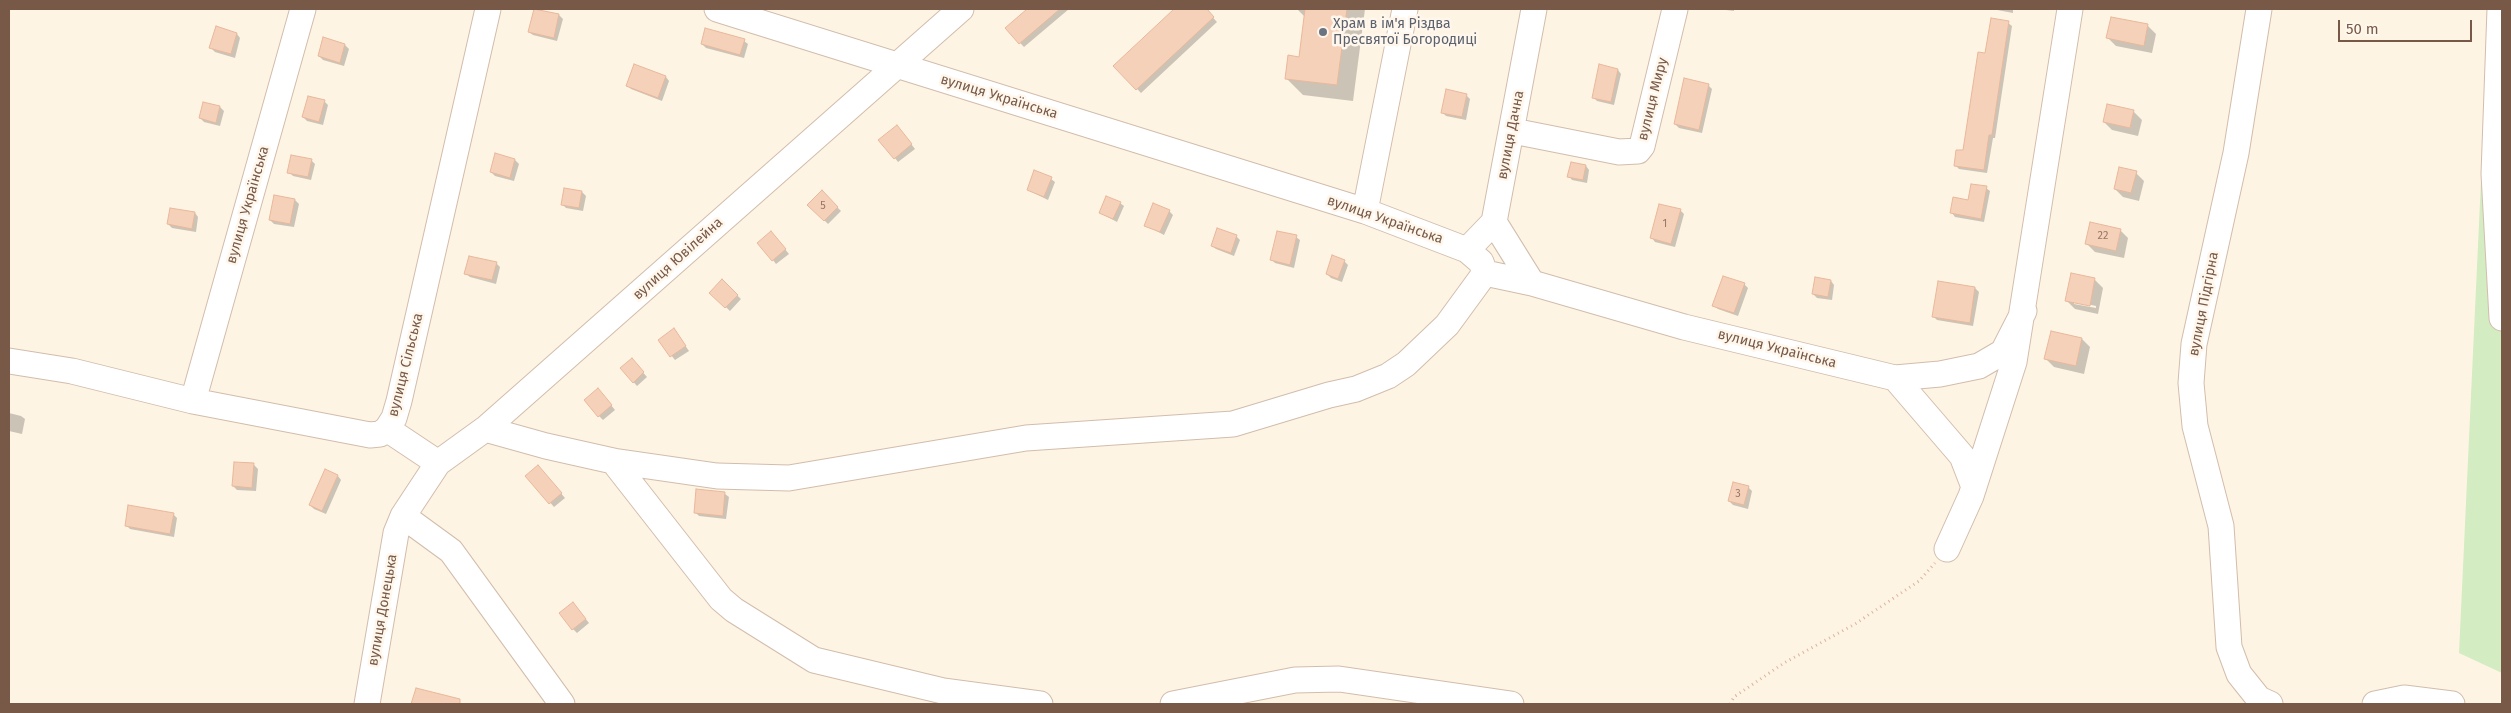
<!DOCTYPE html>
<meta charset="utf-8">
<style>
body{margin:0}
#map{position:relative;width:2511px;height:713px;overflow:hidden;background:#fef4e4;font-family:"Fira Sans",sans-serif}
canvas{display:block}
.frame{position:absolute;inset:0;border:10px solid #785948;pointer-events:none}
.scale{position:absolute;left:2338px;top:20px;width:134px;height:22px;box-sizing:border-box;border:2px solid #785948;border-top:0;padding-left:6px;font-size:15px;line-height:18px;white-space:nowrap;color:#785948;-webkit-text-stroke:4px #fff7ec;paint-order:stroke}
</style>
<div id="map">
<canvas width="2511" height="713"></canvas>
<div class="frame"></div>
<div class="scale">50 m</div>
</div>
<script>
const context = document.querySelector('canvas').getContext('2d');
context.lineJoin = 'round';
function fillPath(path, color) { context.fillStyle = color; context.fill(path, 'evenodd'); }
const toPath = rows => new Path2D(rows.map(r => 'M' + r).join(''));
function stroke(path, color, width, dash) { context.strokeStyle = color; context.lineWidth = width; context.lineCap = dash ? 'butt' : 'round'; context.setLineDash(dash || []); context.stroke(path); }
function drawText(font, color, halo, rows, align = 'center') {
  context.font = font + ' "Fira Sans",sans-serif'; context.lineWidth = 5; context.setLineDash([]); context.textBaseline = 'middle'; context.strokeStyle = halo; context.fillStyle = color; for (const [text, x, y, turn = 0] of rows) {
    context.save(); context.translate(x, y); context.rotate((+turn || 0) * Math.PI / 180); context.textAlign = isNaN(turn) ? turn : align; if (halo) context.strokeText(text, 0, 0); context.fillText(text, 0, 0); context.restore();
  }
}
fillPath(toPath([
 [2489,9,2502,9,2502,673,2459,653]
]), '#d3ecc2');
fillPath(toPath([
 [1029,9,1069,9,1024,47,1006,28],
 [1175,9,1205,9,1217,22,1141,93,1115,66],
 [1297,9,1365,9,1353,101,1303,95,1286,78,1300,58,1305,17],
 [1718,9,1734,9,1734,11],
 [1992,9,2013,9,2013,13],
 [559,15,563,19,557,41,533,35,529,32],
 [2008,23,2012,26,1995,138,1993,138,1987,173,1959,169,1955,165,1964,152,1986,55],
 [2147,25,2156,34,2152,53,2116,46,2107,37],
 [237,34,240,38,235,58,215,52,211,48],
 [744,41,748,44,744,58,706,48,702,44],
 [345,45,349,49,344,66,323,60,319,56],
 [1618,70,1621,74,1614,105,1597,101,1593,97],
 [666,77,669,81,662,101,631,89,627,85],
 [1708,85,1712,89,1702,133,1679,128,1675,124],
 [1466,95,1470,99,1466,120,1446,116,1442,112],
 [325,102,328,105,323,125,307,121,303,117],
 [204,103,220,107,224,111,220,126,204,122,200,118],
 [2134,112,2142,120,2138,136,2112,130,2104,122],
 [901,131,915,149,898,162,895,158],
 [496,155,515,160,519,164,514,181,495,176,491,172],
 [311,160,315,164,311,180,293,176,289,172],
 [1586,166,1589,170,1587,183,1572,180,1569,176],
 [2136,173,2144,181,2139,201,2123,197,2115,189],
 [1051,179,1055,182,1048,200,1028,190],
 [1986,188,1990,191,1984,222,1955,217,1952,213],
 [582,192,586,196,583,211,566,208,562,204],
 [822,192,841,211,828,224,809,205],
 [275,196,295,200,299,204,294,227,274,224,270,220],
 [1120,203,1124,206,1117,222,1100,213],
 [1680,210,1684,214,1675,247,1655,242,1652,238],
 [1169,211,1173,215,1164,235,1145,225],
 [195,213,198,217,196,232,172,228,168,224],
 [2120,230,2128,238,2124,258,2095,252,2086,243],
 [774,236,789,254,776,264,773,260],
 [1236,236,1240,240,1234,256,1216,249,1212,246],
 [1296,237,1300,240,1294,268,1275,263,1271,259],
 [1344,261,1348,265,1342,282,1331,278,1327,274],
 [496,263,500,267,496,284,470,277,466,274],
 [2072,275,2095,280,2103,288,2098,314,2075,309,2066,300],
 [2074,301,2096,306,2096,308,2074,304],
 [722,281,741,299,730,311,711,293],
 [1831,281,1834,285,1832,300,1817,298,1813,294],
 [1939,282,1975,288,1979,292,1973,326,1937,320,1933,316],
 [1744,284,1748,288,1738,316,1718,309,1714,306],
 [677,334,689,351,675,360,659,340],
 [2082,339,2090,347,2084,374,2054,367,2046,359],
 [632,360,647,377,637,386,622,369],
 [602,394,615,410,603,420,599,416],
 [9,413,21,416,25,419,22,434,9,431],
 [254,465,258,469,256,491,237,490,233,486],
 [541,470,565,498,554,507,527,476],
 [338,476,341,480,326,514,314,509,310,505],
 [1748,487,1752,491,1748,509,1733,505,1729,501],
 [725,494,729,497,726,519,699,516,695,512],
 [173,514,177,518,174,537,130,529,126,525],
 [577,608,589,623,577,633,573,629]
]), '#0003');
const building = toPath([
 [534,9,559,14,554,38,528,32,534,9],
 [1027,9,1060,9,1019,44,1005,28,1027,9],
 [1174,9,1207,9,1214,17,1136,90,1113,66,1174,9],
 [1305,9,1347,9,1337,85,1285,79,1288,55,1299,57,1305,9],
 [2111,17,2148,24,2144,46,2106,38,2111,17],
 [1991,18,2009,21,1992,135,1989,135,1984,170,1954,166,1956,150,1963,150,1978,52,1985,53,1991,18],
 [216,26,237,33,231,54,209,48,216,26],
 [705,28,745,39,740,55,701,44,705,28],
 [323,37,345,44,340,63,318,56,323,37],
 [634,64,666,76,658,98,626,86,634,64],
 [1599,64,1618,69,1611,102,1592,98,1599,64],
 [1684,78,1709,84,1699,130,1674,124,1684,78],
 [1446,89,1467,94,1462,117,1441,113,1446,89],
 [308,96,325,100,319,122,302,117,308,96],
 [203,102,220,106,216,123,199,118,203,102],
 [2107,104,2134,110,2130,128,2103,122,2107,104],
 [897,125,912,144,894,159,878,140,897,125],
 [495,153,515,159,510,178,490,172,495,153],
 [291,155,312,159,308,177,287,173,291,155],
 [1571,162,1586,165,1583,180,1567,177,1571,162],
 [2119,167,2137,171,2131,193,2114,189,2119,167],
 [1034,170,1052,177,1044,197,1027,190,1034,170],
 [1971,184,1987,186,1981,219,1950,213,1953,197,1968,200,1971,184],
 [564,188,582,191,579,208,561,205,564,188],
 [822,190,838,207,824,221,807,205,822,190],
 [274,195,295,199,290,224,269,220,274,195],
 [1106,196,1121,202,1113,219,1099,213,1106,196],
 [1153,203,1170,210,1160,232,1144,226,1153,203],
 [1659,204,1681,209,1671,244,1650,238,1659,204],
 [170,208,195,212,192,229,167,224,170,208],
 [2090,222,2121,229,2116,251,2085,244,2090,222],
 [1217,228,1237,235,1231,253,1211,246,1217,228],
 [771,231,786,249,772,261,757,243,771,231],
 [1277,231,1297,235,1290,265,1270,260,1277,231],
 [1332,255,1345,260,1338,279,1326,274,1332,255],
 [469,256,497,262,492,280,464,274,469,256],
 [2071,273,2095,278,2090,306,2065,301,2071,273],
 [1723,276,1745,283,1734,313,1712,306,1723,276],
 [1815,277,1831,280,1828,297,1812,294,1815,277],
 [722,279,738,295,725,308,709,293,722,279],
 [1938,281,1975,287,1970,323,1932,317,1938,281],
 [674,328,686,346,670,357,658,340,674,328],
 [2051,331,2082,338,2076,366,2044,359,2051,331],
 [632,358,644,372,633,383,620,368,632,358],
 [598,388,612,405,598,417,584,400,598,388],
 [234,462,254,463,252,488,232,486,234,462],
 [538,465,562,493,549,504,525,476,538,465],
 [325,469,338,475,322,511,309,505,325,469],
 [1733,482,1749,486,1744,505,1728,501,1733,482],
 [696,489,725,492,723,516,694,513,696,489],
 [128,505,174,513,170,534,125,526,128,505],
 [573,602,586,619,572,630,559,613,573,602],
 [416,688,460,699,460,704,411,704,416,688]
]);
fillPath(building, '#f5d1ba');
stroke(building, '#e9b799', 1);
const minor = toPath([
 [717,9,1365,211,1467,250,1481,262,1485,273,1532,283,1684,327,1895,378,1940,374,1979,366,2003,352,2024,311],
 [2259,9,2236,153,2194,344,2191,383,2195,426,2221,526,2229,647,2239,674,2259,699,2270,704],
 [2500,9,2494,174,2502,318],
 [1513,131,1619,152,1638,151,1642,146,1675,9],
 [1365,211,1405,9],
 [1494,222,1532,283],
 [1467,250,1494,222,1534,9],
 [9,361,72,371,193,401,370,435,380,434,387,429,394,418,399,401,488,9],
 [1895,378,1962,456,1974,487],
 [193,401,303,9],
 [387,429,438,463],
 [485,429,546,446,613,461,717,476,789,478,1026,438,1233,424,1329,395,1356,389,1388,376,1406,364,1447,325,1485,273],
 [613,461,721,599,734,610,814,660,943,691,1040,704],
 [403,516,451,551,562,704],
 [1947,549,1971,496,2014,362,2070,9],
 [367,704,396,533,403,516,438,463,485,429,961,9],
 [1173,704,1295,680,1339,679,1511,704],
 [2375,704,2404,698,2452,704]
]);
stroke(minor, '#d2bdac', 27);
stroke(toPath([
 [1730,704,1734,697,1784,663,1855,624,1919,581,1935,563]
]), '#dab49d', 3, [1, 4]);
stroke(minor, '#fff', 25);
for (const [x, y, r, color] of [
 [1323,32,5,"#6b7280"]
]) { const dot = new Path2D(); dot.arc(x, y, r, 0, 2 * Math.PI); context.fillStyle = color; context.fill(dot); stroke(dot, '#fff7ec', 2); }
drawText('11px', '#977764', null, [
 ["5",823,206],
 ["1",1665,224],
 ["22",2103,236],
 ["3",1738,494]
]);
drawText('14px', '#5b616d', '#fff7ec', [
 ["Храм в ім'я Різдва",1333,24],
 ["Пресвятої Богородиці",1333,40]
], 'left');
drawText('14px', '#785948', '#fff7ec', [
 ["вулиця Українська",999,97,17],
 ["вулиця Миру",1653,99,-76],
 ["вулиця Дачна",1511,135,-79],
 ["вулиця Українська",248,205,-74],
 ["вулиця Українська",1385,220,19],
 ["вулиця Ювілейна",678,259,-42],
 ["вулиця Підгірна",2204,304,-79],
 ["вулиця Українська",1777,349,14],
 ["вулиця Сільська",406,365,-76],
 ["вулиця Донецька",383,610,-80]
]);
</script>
